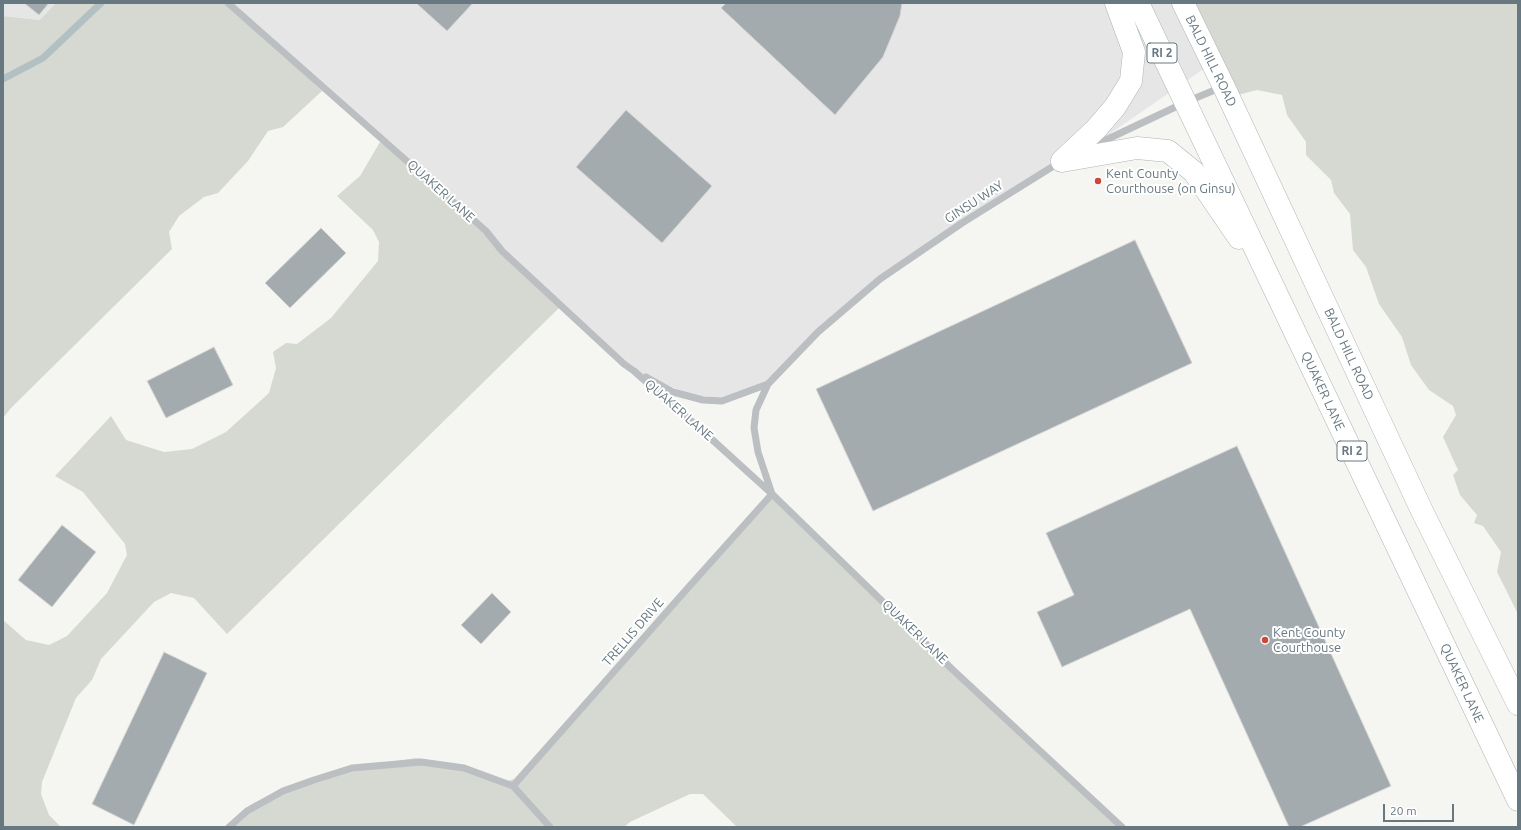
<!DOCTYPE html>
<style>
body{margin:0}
#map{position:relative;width:1521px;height:830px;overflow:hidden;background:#f5f5f2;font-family:Ubuntu,sans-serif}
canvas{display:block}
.frame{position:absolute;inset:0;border:4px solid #687880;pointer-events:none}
.scale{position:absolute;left:1383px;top:804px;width:71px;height:18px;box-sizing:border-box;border:2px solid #687880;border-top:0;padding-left:5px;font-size:12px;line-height:14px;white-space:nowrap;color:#687880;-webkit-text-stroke:3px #fff;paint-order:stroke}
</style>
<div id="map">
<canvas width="1521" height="830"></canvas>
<div class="frame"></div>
<div class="scale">20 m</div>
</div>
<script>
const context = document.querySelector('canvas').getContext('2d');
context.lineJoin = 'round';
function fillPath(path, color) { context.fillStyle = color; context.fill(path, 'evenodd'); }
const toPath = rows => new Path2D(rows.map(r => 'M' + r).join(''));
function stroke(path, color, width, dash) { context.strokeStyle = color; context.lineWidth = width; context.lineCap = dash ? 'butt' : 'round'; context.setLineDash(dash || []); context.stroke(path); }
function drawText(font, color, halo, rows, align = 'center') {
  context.font = font + ' Ubuntu,sans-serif'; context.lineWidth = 4; context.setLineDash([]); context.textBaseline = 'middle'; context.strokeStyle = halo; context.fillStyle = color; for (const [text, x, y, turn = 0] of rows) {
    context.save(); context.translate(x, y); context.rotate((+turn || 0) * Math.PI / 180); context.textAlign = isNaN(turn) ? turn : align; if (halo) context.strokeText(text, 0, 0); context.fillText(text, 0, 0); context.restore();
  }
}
fillPath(toPath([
 [3,3,56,3,41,20,3,16],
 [229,3,1178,3,1208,66,1079,155,1074,152,878,278,759,388,717,399,698,397,649,378,626,362]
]), '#e6e6e6');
fillPath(toPath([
 [56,3,229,3,322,91,283,127,268,131,248,161,218,193,204,197,179,216,169,232,172,249,11,408,3,418,3,16,40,20],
 [1178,3,1518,3,1518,614,1497,572,1501,552,1483,526,1474,523,1477,515,1460,495,1453,475,1458,470,1443,437,1456,415,1453,406,1429,390,1411,365,1402,337,1379,304,1366,267,1353,250,1350,214,1334,193,1331,180,1306,155,1306,142,1287,115,1282,95,1257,90,1218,100],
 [380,142,399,156,562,305,227,634,194,598,171,593,154,602,101,659,92,680,76,698,42,782,41,794,49,815,61,827,3,827,3,620,26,640,49,645,67,636,107,593,127,555,125,544,83,492,55,476,111,416,126,440,164,452,192,449,226,432,269,393,276,368,273,352,286,343,297,344,331,318,378,261,379,242,373,230,337,196,360,176],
 [769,495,906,622,913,625,916,631,1123,827,737,827,703,794,690,794,630,822,624,827,225,827,252,804,300,782,341,769,416,758,460,766,508,781,514,779]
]), '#d6d9d2');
stroke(toPath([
 [3,79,43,58,101,3]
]), '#b3c0c2', 7);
const building = toPath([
 [24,3,49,3,39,15,24,3],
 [416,3,473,3,447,31,416,3],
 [726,3,902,3,900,16,883,57,835,115,721,8,726,3],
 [626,110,712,186,662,243,576,167,626,110],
 [321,228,346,253,290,308,265,283,321,228],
 [1135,240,1192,363,873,511,816,389,1135,240],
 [214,347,233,385,166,418,147,381,214,347],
 [1237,446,1391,786,1300,827,1289,827,1190,609,1062,667,1037,612,1074,595,1046,533,1237,446],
 [62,525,96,552,52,607,18,580,62,525],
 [492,593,511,612,481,644,461,625,492,593],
 [164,652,207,673,134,825,92,804,164,652]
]);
fillPath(building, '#a3abaf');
stroke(building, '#d7d6d5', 1);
const major = toPath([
 [1138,3,1518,800],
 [1183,3,1224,87,1422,511,1518,704],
 [1062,161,1137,148,1168,151,1194,172,1239,238],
 [1062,161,1096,129,1115,107,1131,81,1134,52,1116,3]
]);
stroke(major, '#afb4b6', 23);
stroke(toPath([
 [228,3,486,231,502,251,624,364,634,371,706,434,772,494,953,670,1122,827],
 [1091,147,1186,102,1222,87],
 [646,377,673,392,703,400,722,401,768,384],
 [772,494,758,452,754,428,756,410,768,384,818,332,880,279,962,223,1060,162],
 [513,786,686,590,772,494],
 [229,827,247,811,283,791,314,780,352,768,421,762,464,768,513,786,550,827]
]), '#bbbfc2', 7);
stroke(major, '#fff', 22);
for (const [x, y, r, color] of [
 [1098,181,4,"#ce483a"],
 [1265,640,4,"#ce483a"]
]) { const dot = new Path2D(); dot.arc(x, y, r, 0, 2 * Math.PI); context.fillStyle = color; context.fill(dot); stroke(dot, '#fff', 1.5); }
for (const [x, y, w] of [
 [1162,53,30],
 [1352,451,30]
]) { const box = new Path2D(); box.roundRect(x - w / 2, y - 10, w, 20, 3); context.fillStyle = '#fff'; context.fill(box); stroke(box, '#687880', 1); }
drawText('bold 12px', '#687880', null, [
 ["RI 2",1162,53],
 ["RI 2",1352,451]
]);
drawText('13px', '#687880', '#fff', [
 ["BALD HILL ROAD",1211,61,64],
 ["QUAKER LANE",441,191,42],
 ["GINSU WAY",974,202,-33],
 ["BALD HILL ROAD",1349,354,65],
 ["QUAKER LANE",1323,391,65],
 ["QUAKER LANE",679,410,41],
 ["TRELLIS DRIVE",633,632,-49],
 ["QUAKER LANE",915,632,44],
 ["QUAKER LANE",1462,683,65]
]);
drawText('13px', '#687880', '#fff', [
 ["Kent County",1106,174],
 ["Courthouse (on Ginsu)",1106,189],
 ["Kent County",1273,633],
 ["Courthouse",1273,648]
], 'left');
</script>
